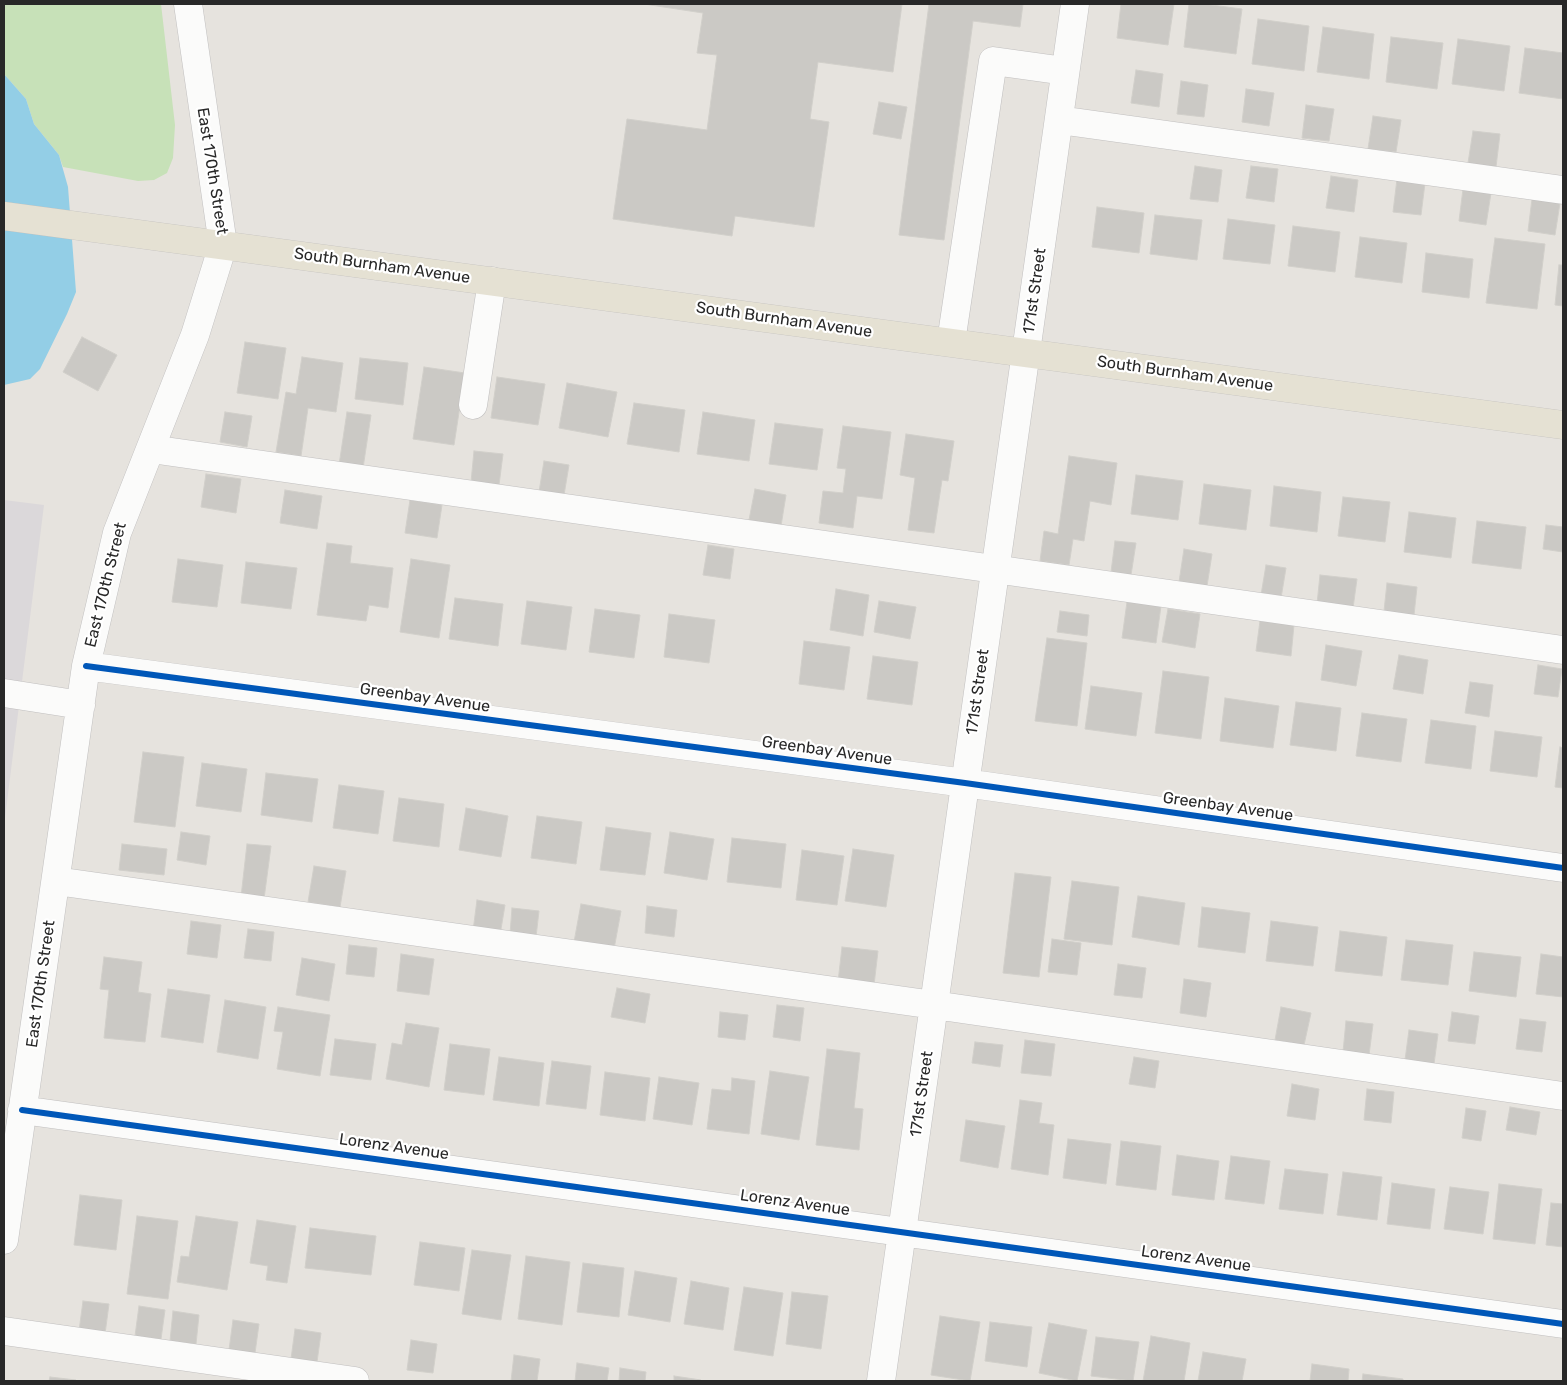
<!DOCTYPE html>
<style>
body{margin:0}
#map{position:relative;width:1567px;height:1385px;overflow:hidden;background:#e6e3de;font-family:Rubik,sans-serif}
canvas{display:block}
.frame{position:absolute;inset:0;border:5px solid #282828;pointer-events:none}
</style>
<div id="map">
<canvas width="1567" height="1385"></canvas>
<div class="frame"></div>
</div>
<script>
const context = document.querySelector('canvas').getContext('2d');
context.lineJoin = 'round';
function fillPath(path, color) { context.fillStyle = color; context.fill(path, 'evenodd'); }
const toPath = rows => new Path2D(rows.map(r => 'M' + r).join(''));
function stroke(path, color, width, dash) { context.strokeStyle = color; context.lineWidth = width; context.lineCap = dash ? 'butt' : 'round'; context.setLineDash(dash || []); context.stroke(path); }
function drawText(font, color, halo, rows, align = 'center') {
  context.font = font + ' Rubik,sans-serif'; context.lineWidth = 4.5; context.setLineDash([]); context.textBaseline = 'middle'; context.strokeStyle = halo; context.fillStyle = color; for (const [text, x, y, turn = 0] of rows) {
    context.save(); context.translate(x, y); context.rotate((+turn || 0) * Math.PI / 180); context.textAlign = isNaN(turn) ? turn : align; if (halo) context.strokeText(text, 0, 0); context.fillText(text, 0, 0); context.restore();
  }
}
fillPath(toPath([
 [4,500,44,505,4,826]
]), '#dbd8da');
fillPath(toPath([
 [4,4,161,4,175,125,173,158,167,173,154,180,138,181,63,167,59,155,34,124,26,99,4,74]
]), '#c7e1b8');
fillPath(toPath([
 [4,74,26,99,34,124,59,155,68,187,76,292,67,314,40,369,30,379,4,385]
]), '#93cee6');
const building = toPath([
 [644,4,902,4,893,72,818,62,810,119,829,122,814,227,735,216,732,236,613,219,627,119,707,130,717,55,697,53,703,13,644,4],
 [929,4,1023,4,1020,27,973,21,944,240,899,235,929,4],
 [1121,4,1174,4,1168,45,1117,38,1121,4],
 [1189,4,1204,4,1242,9,1236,54,1184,47,1189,4],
 [1258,19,1309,26,1304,71,1252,64,1258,19],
 [1323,27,1374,34,1369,79,1317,72,1323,27],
 [1391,37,1443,43,1437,89,1386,82,1391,37],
 [1458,39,1510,46,1504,91,1452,84,1458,39],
 [1525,48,1563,53,1563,99,1519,93,1525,48],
 [1136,70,1163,74,1159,107,1131,103,1136,70],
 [1181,81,1208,85,1204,117,1177,114,1181,81],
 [1246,89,1274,93,1269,126,1242,122,1246,89],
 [879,102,907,107,901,139,873,134,879,102],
 [1306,105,1334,109,1329,141,1302,138,1306,105],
 [1373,116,1401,120,1396,152,1368,149,1373,116],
 [1473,131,1500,134,1496,167,1468,163,1473,131],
 [1195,166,1222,170,1218,202,1190,199,1195,166],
 [1251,166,1278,169,1274,202,1246,198,1251,166],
 [1331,176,1358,180,1354,212,1326,208,1331,176],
 [1397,179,1425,183,1421,215,1393,212,1397,179],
 [1463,189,1491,193,1486,225,1459,221,1463,189],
 [1532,199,1560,203,1555,235,1528,231,1532,199],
 [1097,207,1144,213,1139,253,1092,247,1097,207],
 [1155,215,1202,220,1197,260,1150,254,1155,215],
 [1228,219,1275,225,1270,264,1223,259,1228,219],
 [1293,226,1340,232,1335,272,1288,266,1293,226],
 [1360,237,1407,243,1402,283,1355,277,1360,237],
 [1495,238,1545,244,1537,309,1486,303,1495,238],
 [1426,253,1473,259,1469,298,1422,292,1426,253],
 [1559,265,1563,265,1563,306,1555,305,1559,265],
 [82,337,117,355,98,391,63,372,82,337],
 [245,342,286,348,278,399,237,393,245,342],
 [302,357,343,363,336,412,308,408,301,456,276,452,286,392,296,394,302,357],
 [360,358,408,363,403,405,355,399,360,358],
 [424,367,465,373,454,445,413,439,424,367],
 [497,377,545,384,538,425,491,418,497,377],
 [567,383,617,392,608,437,559,428,567,383],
 [634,403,685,410,679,452,627,444,634,403],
 [225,412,252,416,247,447,220,442,225,412],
 [347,412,371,415,363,468,339,465,347,412],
 [703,412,755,420,749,461,697,454,703,412],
 [775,423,823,429,817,470,769,464,775,423],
 [843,426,891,432,882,499,857,496,853,528,819,523,823,491,843,493,846,469,837,468,843,426],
 [906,434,954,441,948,481,942,480,934,533,908,530,915,478,900,475,906,434],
 [474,451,503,454,499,485,471,482,474,451],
 [1069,456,1117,463,1111,505,1090,501,1084,541,1073,539,1069,565,1040,561,1044,531,1058,534,1069,456],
 [544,461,569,465,564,495,539,492,544,461],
 [206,474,241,479,236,513,201,507,206,474],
 [1136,475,1183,481,1178,520,1131,514,1136,475],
 [1204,484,1251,490,1246,530,1199,524,1204,484],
 [1274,486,1321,492,1317,532,1270,526,1274,486],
 [755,489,786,495,781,526,749,520,755,489],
 [285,490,322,496,317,529,280,523,285,490],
 [1343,497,1390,502,1385,542,1338,536,1343,497],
 [410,500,442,505,437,538,405,533,410,500],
 [1409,512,1456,518,1451,558,1404,552,1409,512],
 [1477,521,1526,527,1521,569,1472,563,1477,521],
 [1546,525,1563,527,1563,552,1543,549,1546,525],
 [1115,541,1136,543,1131,575,1111,572,1115,541],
 [327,543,352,546,350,563,393,568,388,608,369,605,366,621,317,615,327,543],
 [708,545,734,549,730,579,703,575,708,545],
 [1184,549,1212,554,1207,586,1179,582,1184,549],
 [178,559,223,565,217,607,172,602,178,559],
 [411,559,450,565,439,638,400,632,411,559],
 [246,562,297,568,291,609,241,603,246,562],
 [1266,565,1286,568,1281,598,1261,595,1266,565],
 [1320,575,1357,579,1353,608,1317,604,1320,575],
 [1387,583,1417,587,1414,615,1384,611,1387,583],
 [836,589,869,595,863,636,830,630,836,589],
 [455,598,503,604,498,646,449,639,455,598],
 [527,601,572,607,566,650,521,644,527,601],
 [879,601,916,607,910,639,874,632,879,601],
 [1127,602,1161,606,1156,643,1122,638,1127,602],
 [595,609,640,615,634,658,589,652,595,609],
 [1168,609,1200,614,1195,648,1162,642,1168,609],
 [1060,611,1089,615,1087,636,1057,632,1060,611],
 [669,614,715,620,709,663,664,657,669,614],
 [1260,621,1294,625,1291,656,1256,651,1260,621],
 [1047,638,1087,643,1077,726,1035,721,1047,638],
 [804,641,850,647,844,690,799,684,804,641],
 [1326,645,1362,651,1356,686,1321,680,1326,645],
 [1399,655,1428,660,1423,694,1393,689,1399,655],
 [873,656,918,662,912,705,867,699,873,656],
 [1538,665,1562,669,1558,697,1534,694,1538,665],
 [1163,671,1209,677,1201,739,1155,733,1163,671],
 [1470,682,1493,685,1489,717,1465,713,1470,682],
 [1091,686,1142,693,1136,736,1085,729,1091,686],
 [1225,698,1279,706,1273,748,1220,741,1225,698],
 [1296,702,1341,708,1336,751,1290,745,1296,702],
 [1362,713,1407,719,1401,762,1356,756,1362,713],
 [1431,720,1476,726,1471,769,1425,763,1431,720],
 [1495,731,1542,737,1537,777,1490,771,1495,731],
 [1560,747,1563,748,1563,788,1555,787,1560,747],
 [143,752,184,757,175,827,134,822,143,752],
 [202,763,247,769,241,812,196,806,202,763],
 [266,773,318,779,312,822,261,815,266,773],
 [339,785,384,791,378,834,333,828,339,785],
 [399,798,444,804,439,847,393,841,399,798],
 [466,808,508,816,501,857,459,850,466,808],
 [537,816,582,822,576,864,531,858,537,816],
 [606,827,651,833,645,875,600,870,606,827],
 [181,832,210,836,206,865,177,860,181,832],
 [670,832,714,839,707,880,664,873,670,832],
 [732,838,786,844,781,888,727,882,732,838],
 [122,844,167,849,164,875,119,870,122,844],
 [247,844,271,846,264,899,241,897,247,844],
 [853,849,894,855,886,907,845,901,853,849],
 [802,850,844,856,837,905,796,900,802,850],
 [314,866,346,871,340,907,308,902,314,866],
 [1015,873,1051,877,1039,977,1003,973,1015,873],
 [1072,881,1119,887,1112,945,1064,939,1072,881],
 [1138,896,1185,903,1179,945,1132,937,1138,896],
 [477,900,505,905,500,935,473,931,477,900],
 [581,904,621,911,614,949,574,942,581,904],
 [647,906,677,910,674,937,645,933,647,906],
 [1202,907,1250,913,1245,953,1198,947,1202,907],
 [512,908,539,911,536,937,510,934,512,908],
 [191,921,221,925,217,958,187,954,191,921],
 [1271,921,1318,927,1313,966,1266,961,1271,921],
 [248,929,274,932,271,961,244,958,248,929],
 [1340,931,1387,937,1382,976,1335,971,1340,931],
 [1052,939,1081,943,1077,975,1048,972,1052,939],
 [1406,940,1453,945,1448,985,1401,980,1406,940],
 [349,945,377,948,374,977,346,974,349,945],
 [842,947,878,951,874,985,838,982,842,947],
 [1474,952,1521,957,1516,997,1469,991,1474,952],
 [401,954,434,959,429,995,397,991,401,954],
 [1541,954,1563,957,1563,997,1536,994,1541,954],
 [104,957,142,962,138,992,151,994,145,1042,104,1038,109,990,100,989,104,957],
 [302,958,335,964,329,1001,296,995,302,958],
 [1118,964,1146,968,1142,998,1114,995,1118,964],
 [1184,979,1211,983,1206,1017,1180,1013,1184,979],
 [617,988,650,994,645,1023,611,1017,617,988],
 [168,989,210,995,203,1043,161,1037,168,989],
 [225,1000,266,1007,258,1059,217,1052,225,1000],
 [777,1005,804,1008,800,1041,773,1037,777,1005],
 [278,1007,330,1015,320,1076,277,1069,283,1032,274,1031,278,1007],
 [1281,1007,1311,1013,1304,1045,1275,1040,1281,1007],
 [720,1012,748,1015,745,1040,718,1037,720,1012],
 [1452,1012,1479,1016,1475,1044,1448,1041,1452,1012],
 [1520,1019,1546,1022,1542,1052,1516,1049,1520,1019],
 [1346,1021,1373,1024,1369,1055,1343,1052,1346,1021],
 [406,1023,439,1028,429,1087,386,1079,392,1043,402,1045,406,1023],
 [1409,1030,1438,1034,1434,1064,1405,1060,1409,1030],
 [335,1039,376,1044,371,1080,330,1075,335,1039],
 [1025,1040,1055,1044,1051,1076,1021,1073,1025,1040],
 [975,1042,1003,1045,1000,1067,972,1063,975,1042],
 [450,1044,490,1049,484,1095,444,1090,450,1044],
 [827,1049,860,1053,854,1108,863,1109,859,1150,816,1145,827,1049],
 [499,1057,544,1063,539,1106,493,1100,499,1057],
 [1134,1057,1159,1061,1155,1088,1129,1084,1134,1057],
 [552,1061,591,1066,586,1109,546,1104,552,1061],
 [770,1071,809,1077,799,1140,761,1134,770,1071],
 [605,1072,650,1078,645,1121,600,1115,605,1072],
 [659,1077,699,1083,692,1125,653,1119,659,1077],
 [732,1078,755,1081,749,1134,707,1129,712,1089,731,1091,732,1078],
 [1292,1084,1319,1089,1315,1120,1287,1116,1292,1084],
 [1367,1089,1394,1092,1391,1123,1364,1120,1367,1089],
 [1020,1100,1042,1103,1039,1123,1054,1125,1048,1175,1011,1169,1020,1100],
 [1510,1107,1540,1112,1536,1135,1506,1130,1510,1107],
 [1466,1108,1486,1111,1481,1141,1462,1138,1466,1108],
 [966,1120,1005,1126,998,1168,960,1161,966,1120],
 [1068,1139,1111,1144,1106,1184,1063,1178,1068,1139],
 [1121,1141,1161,1146,1156,1190,1116,1185,1121,1141],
 [1177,1155,1219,1161,1214,1200,1172,1195,1177,1155],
 [1231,1156,1270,1161,1264,1204,1225,1199,1231,1156],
 [1285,1169,1328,1174,1323,1214,1279,1209,1285,1169],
 [1343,1172,1382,1177,1377,1220,1337,1215,1343,1172],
 [1392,1183,1435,1189,1430,1229,1387,1224,1392,1183],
 [1499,1184,1542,1189,1535,1244,1493,1239,1499,1184],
 [1450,1187,1489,1192,1483,1234,1444,1229,1450,1187],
 [80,1195,122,1200,116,1250,74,1245,80,1195],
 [1551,1203,1563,1204,1563,1247,1546,1245,1551,1203],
 [137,1216,178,1221,168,1299,127,1294,137,1216],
 [196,1216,238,1222,227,1290,177,1282,181,1256,189,1257,196,1216],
 [257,1220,296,1226,287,1283,266,1280,268,1266,250,1263,257,1220],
 [310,1228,376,1236,371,1275,305,1268,310,1228],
 [420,1242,465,1248,459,1291,414,1285,420,1242],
 [472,1250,511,1255,501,1320,462,1314,472,1250],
 [526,1256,570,1262,562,1325,518,1319,526,1256],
 [583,1263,624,1268,619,1317,577,1312,583,1263],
 [635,1271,677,1278,670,1322,628,1315,635,1271],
 [691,1281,729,1288,723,1330,684,1324,691,1281],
 [744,1287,783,1293,773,1356,734,1350,744,1287],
 [792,1292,828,1296,821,1349,786,1344,792,1292],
 [83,1301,109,1304,105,1334,79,1331,83,1301],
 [139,1306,165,1310,161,1339,135,1336,139,1306],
 [173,1311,199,1315,196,1344,170,1341,173,1311],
 [940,1316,980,1322,970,1381,931,1375,940,1316],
 [233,1320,259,1324,255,1353,229,1350,233,1320],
 [990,1322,1032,1327,1027,1367,985,1361,990,1322],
 [1049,1323,1087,1330,1077,1381,1039,1373,1049,1323],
 [295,1329,321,1333,317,1362,291,1359,295,1329],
 [1151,1336,1190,1343,1184,1381,1143,1381,1151,1336],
 [1096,1337,1139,1342,1133,1381,1091,1376,1096,1337],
 [411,1340,437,1344,433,1373,407,1370,411,1340],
 [1203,1352,1246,1359,1242,1381,1198,1381,1203,1352],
 [514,1355,540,1359,537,1381,511,1381,514,1355],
 [577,1363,609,1368,607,1381,575,1381,577,1363],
 [1312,1364,1349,1369,1348,1381,1310,1381,1312,1364],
 [620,1368,646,1372,645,1381,619,1381,620,1368],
 [1363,1374,1403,1379,1403,1381,1362,1381,1363,1374],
 [674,1376,701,1380,701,1381,674,1381,674,1376],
 [50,1377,76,1380,75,1381,49,1381,50,1377]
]);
fillPath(building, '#cbc9c5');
stroke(building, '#d1cfca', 1);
const minor = toPath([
 [1059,120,1563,190],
 [951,342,993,61,1065,71],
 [473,405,492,281],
 [151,449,1563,650],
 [86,666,965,783,1563,868],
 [4,693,81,705],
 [56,881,934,1005,1563,1096],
 [22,1110,1563,1324],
 [4,1240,86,666,117,533,195,335,223,245,188,4],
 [4,1331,355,1381],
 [881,1381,1075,4]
]);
const major = toPath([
 [4,216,1563,425]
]);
stroke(minor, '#c0bfbf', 29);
stroke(major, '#bfbdbc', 29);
stroke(minor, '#fbfbfa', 28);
stroke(major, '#e5e1d3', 28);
stroke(toPath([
 [86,666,965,783,1563,868],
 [22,1110,1563,1324]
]), '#0057b8', 6);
drawText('16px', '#282828', '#fff', [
 ["East 170th Street",212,171,81],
 ["South Burnham Avenue",382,266,8],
 ["171st Street",1035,291,-82],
 ["South Burnham Avenue",784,320,8],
 ["South Burnham Avenue",1185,374,8],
 ["East 170th Street",106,585,-76],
 ["171st Street",978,692,-82],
 ["Greenbay Avenue",425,698,8],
 ["Greenbay Avenue",827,751,8],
 ["Greenbay Avenue",1228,807,8],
 ["East 170th Street",41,984,-82],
 ["171st Street",922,1094,-82],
 ["Lorenz Avenue",394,1147,8],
 ["Lorenz Avenue",795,1203,8],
 ["Lorenz Avenue",1196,1259,8]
]);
</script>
